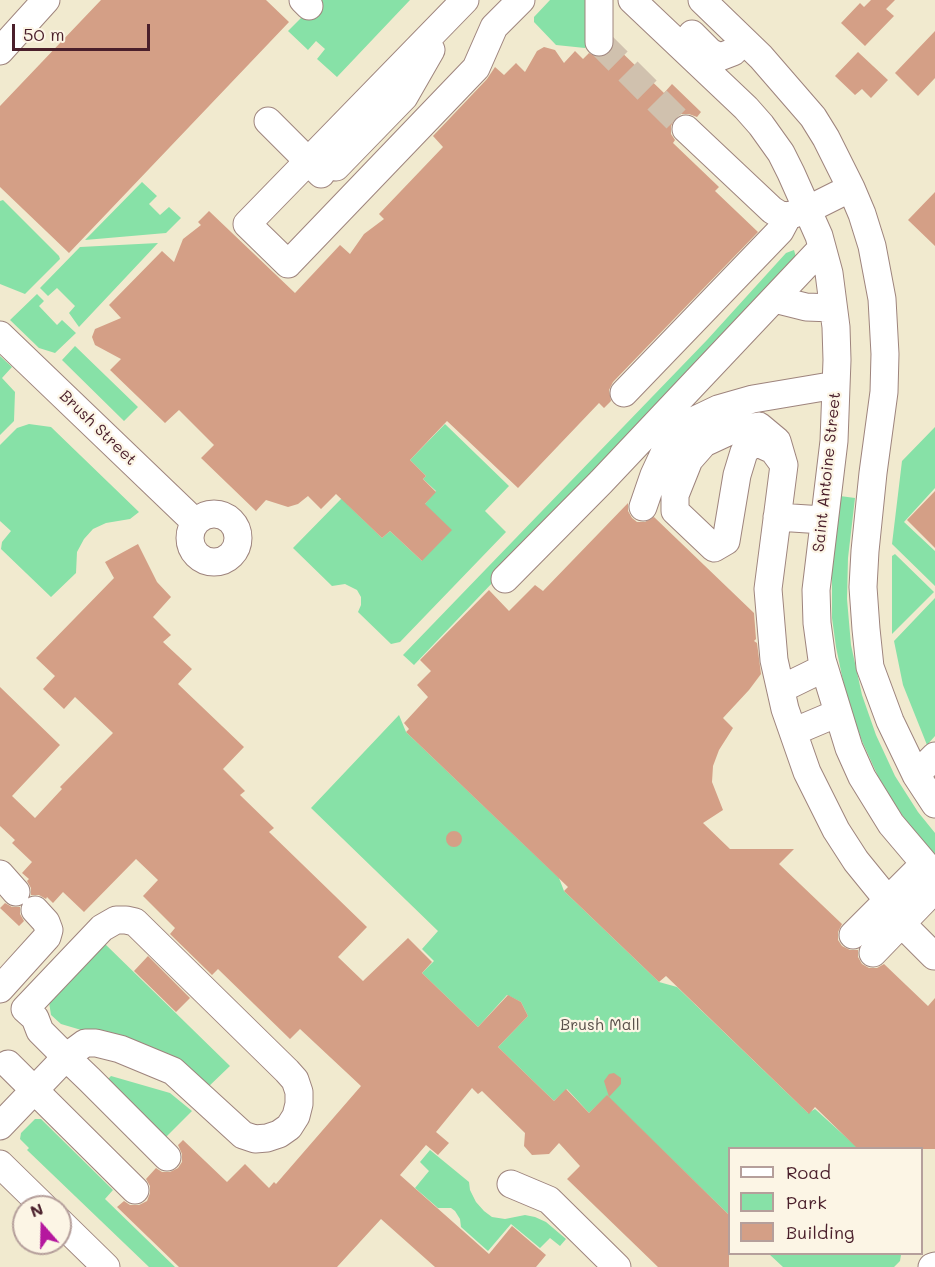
<!DOCTYPE html>
<style>
body{margin:0}
#map{position:relative;width:935px;height:1267px;overflow:hidden;background:#f1eacf;font-family:Mali,sans-serif}
canvas{display:block}
.legend{position:absolute;left:728px;top:1147px;width:195px;height:108px;box-sizing:border-box;background:#fcf5e5;border:2px solid #b59f9b;margin:0;padding:8px 10px;list-style:none;font-size:18px;color:#4a1f2b}
.legend li{display:flex;align-items:center;gap:12px;height:30px}
.legend b{width:30px;border:2px solid #b59f9b}
.north{position:absolute;left:12px;top:1195px;width:60px;height:60px;box-sizing:border-box;background:#fcf5e5;border:2px solid #b59f9b;border-radius:50%;rotate:340deg;font-size:16px;font-weight:700;line-height:24px;text-align:center;color:#4a1f2b}
.north::after{content:'';display:block;margin:auto;width:21px;height:27px;background:#b5179e;clip-path:polygon(50% 0,100% 100%,50% 72%,0 100%)}
.scale{position:absolute;left:12px;top:24px;width:138px;height:27px;box-sizing:border-box;border:3px solid #4a1f2b;border-top:0;padding-left:8px;font-size:18px;line-height:21px;white-space:nowrap;color:#4a1f2b;-webkit-text-stroke:4px #fcf5e5;paint-order:stroke}
</style>
<div id="map">
<canvas width="935" height="1267"></canvas>
<ul class="legend">
<li><b style="height:8px;background:#fff"></b>Road</li>
<li><b style="height:16px;background:#87e1a7"></b>Park</li>
<li><b style="height:16px;background:#d49f86"></b>Building</li>
</ul>
<div class="north">N</div>
<div class="scale">50 m</div>
</div>
<script>
const context = document.querySelector('canvas').getContext('2d');
context.lineJoin = 'round';
function fillPath(path, color) { context.fillStyle = color; context.fill(path, 'evenodd'); }
const toPath = rows => new Path2D(rows.map(r => 'M' + r).join(''));
function stroke(path, color, width, dash) { context.strokeStyle = color; context.lineWidth = width; context.lineCap = dash ? 'butt' : 'round'; context.setLineDash(dash || []); context.stroke(path); }
function drawText(font, color, halo, rows, align = 'center') {
  context.font = font + ' Mali,sans-serif'; context.lineWidth = 4.5; context.setLineDash([]); context.textBaseline = 'middle'; context.strokeStyle = halo; context.fillStyle = color; for (const [text, x, y, turn = 0] of rows) {
    context.save(); context.translate(x, y); context.rotate((+turn || 0) * Math.PI / 180); context.textAlign = isNaN(turn) ? turn : align; if (halo) context.strokeText(text, 0, 0); context.fillText(text, 0, 0); context.restore();
  }
}
fillPath(toPath([
 [319,0,410,0,337,77,317,59,325,49,316,41,308,50,288,31],
 [550,0,585,0,586,47,585,48,556,45,534,22,534,17],
 [142,182,157,196,149,204,160,215,169,207,181,218,166,233,85,240],
 [3,200,59,256,60,259,25,294,0,284,0,201],
 [158,243,79,327,69,313,75,306,57,288,48,296,40,288,80,247],
 [794,250,797,261,795,265,414,665,403,655,707,340,786,253],
 [37,294,44,301,39,306,57,325,62,320,76,333,55,353,39,348,10,320],
 [75,346,138,407,124,421,62,360],
 [0,356,12,367,2,378,15,392,14,421,0,435],
 [29,424,51,427,139,512,130,519,106,523,93,529,84,539,77,552,76,573,51,597,1,549,2,542,11,531,0,521,0,445,17,428],
 [445,424,509,486,485,511,506,532,400,642,391,644,358,612,361,605,361,597,357,590,345,584,332,586,293,548,388,451,348,505,382,538,390,531,422,561,425,504,436,491,423,479,426,476,410,460],
 [935,427,935,488,904,522,935,551,935,586,892,544,902,461],
 [840,496,855,498,848,558,847,599,851,645,862,695,876,735,895,776,918,812,935,833,935,856,906,821,881,783,862,741,847,700,836,647,832,618,832,560],
 [895,554,934,592,892,634,892,556],
 [935,598,935,736,927,745,903,685,894,641],
 [399,715,406,732,559,878,564,891,659,982,677,987,808,1113,815,1109,858,1148,730,1148,729,1215,607,1096,589,1113,567,1089,554,1101,498,1047,528,1016,521,1002,507,995,478,1027,422,973,434,961,422,949,438,931,311,808],
 [104,943,230,1066,206,1089,88,1032,61,1024,51,1015,49,1002],
 [111,1076,170,1093,192,1111,165,1138,107,1080],
 [35,1119,41,1119,113,1190,105,1199,175,1267,149,1267,27,1150,29,1148,20,1139,21,1133],
 [430,1150,469,1182,470,1190,476,1202,484,1211,492,1217,505,1219,525,1215,535,1217,546,1222,566,1239,560,1246,550,1238,540,1248,511,1224,488,1251,461,1227,460,1219,455,1211,451,1208,438,1208,415,1188,429,1171,420,1162],
 [769,1254,901,1254,901,1255,900,1261,894,1267,783,1267]
]), '#87e1a7');
fillPath(toPath([
 [101,0,266,0,289,22,69,253,0,187,0,106],
 [871,0,895,0,886,9,894,16,865,46,841,23,860,3,864,7],
 [935,31,935,78,918,96,895,73],
 [614,45,664,93,672,84,701,112,697,117,689,114,681,114,675,118,671,126,671,134,675,140,673,143,719,187,715,191,758,232,613,382,609,390,611,401,604,408,599,403,518,488,447,421,410,460,426,476,423,479,436,492,425,504,452,530,422,561,390,531,382,538,336,494,321,509,308,496,298,504,288,507,266,500,256,511,201,458,214,445,179,410,165,423,110,370,121,359,95,345,92,337,95,329,121,318,109,305,162,251,174,262,183,239,201,225,198,222,209,211,295,293,340,245,350,254,364,234,384,219,379,214,443,147,433,136,487,79,495,67,504,75,516,63,525,72,537,51,544,47,555,50,564,63,575,51,583,59,589,53,600,58,607,55],
 [858,52,888,80,871,98,862,89,855,95,835,76],
 [935,192,935,246,908,220],
 [935,491,935,548,907,520],
 [628,503,628,511,632,518,637,522,645,522,654,517,754,613,756,639,754,641,757,643,761,674,749,690,723,718,733,728,719,750,713,766,712,782,723,810,703,823,730,849,794,849,779,864,842,924,838,932,838,940,842,946,850,950,858,950,858,957,862,964,869,968,877,968,884,964,928,1006,935,998,935,1149,858,1149,815,1107,809,1114,666,976,659,982,564,891,568,887,406,732,409,729,404,723,428,697,417,685,431,671,420,660,489,590,509,611,535,585,543,591],
 [138,544,157,582,171,597,153,617,171,635,163,642,192,669,178,684,244,747,223,769,245,791,240,795,274,828,269,832,367,927,338,957,363,981,408,938,432,962,422,973,478,1027,508,995,521,1002,528,1016,498,1047,554,1101,566,1089,589,1113,607,1095,729,1215,729,1267,658,1267,567,1179,580,1166,559,1143,549,1154,532,1155,524,1146,525,1133,482,1091,478,1094,472,1088,436,1132,449,1143,438,1155,426,1145,400,1175,489,1254,512,1226,546,1255,536,1267,435,1267,381,1219,337,1267,179,1267,117,1207,124,1201,130,1205,139,1205,147,1201,150,1193,150,1186,146,1179,156,1168,162,1172,170,1172,178,1168,182,1162,182,1154,178,1145,183,1140,227,1182,245,1164,269,1188,274,1182,276,1184,361,1086,300,1029,290,1039,218,969,212,975,170,934,175,928,143,896,158,880,136,859,84,912,63,892,53,903,47,897,46,899,39,895,31,895,31,888,27,881,29,879,22,873,32,862,12,843,15,840,0,826,0,687,60,745,12,796,35,818,62,789,60,787,113,733,75,697,64,709,43,689,55,676,36,658,114,578,105,562],
 '446 839a8 8 0 1 1 16 0a8 8 0 1 1-16 0Z',
 [5,903,12,907,20,907,20,914,24,921,19,926,0,908],
 [148,956,190,998,176,1012,134,971],
 [614,1073,621,1078,621,1084,609,1097,604,1081,609,1074]
]), '#d49f86');
stroke(toPath([
 [599,42,686,129]
]), '#d0c1ae', 27, [27, 14]);
const minor = toPath([
 [303,0,309,6],
 [465,0,247,224,288,264,476,68,494,27,521,0],
 [599,0,599,42],
 [632,0,746,108,761,125,781,153,791,173,819,236,829,273,836,327,837,360,834,441,816,590,817,623,822,660,849,748,862,777,891,824,935,876],
 [702,0,761,57,813,117,826,138,851,188,862,214,872,246,882,299,885,354,884,392,873,473,865,551,863,587,866,629,870,667,890,721,916,775,935,804],
 [692,34,710,52,720,57,733,52,743,40],
 [0,51,46,0],
 [268,121,321,174],
 [686,129,772,210,780,215,788,216,809,209,851,188],
 [336,167,404,97,431,50],
 [774,299,806,307,833,308],
 [0,335,195,522],
 [624,393,780,231,788,216],
 [784,465,773,450,760,444,751,445,744,452,737,475,726,541,714,548,675,511,675,495,689,460,704,443,732,430,759,426,777,441,784,465,768,589,774,660,785,709,807,772,836,830,856,861,904,920,908,930,934,956],
 [643,507,654,475,667,447,676,435,695,420,718,409,753,399,836,385],
 '190 538a24 24 0 1 1 48 0a24 24 0 1 1-48 0Z',
 [777,517,823,520],
 [505,579,601,482,822,248],
 [781,689,824,668],
 [793,732,838,713],
 [916,775,935,756],
 [0,874,16,892],
 [853,935,924,864],
 [873,953,935,889],
 [0,989,47,937,49,930,46,922,35,910],
 [8,1064,135,1190],
 [0,1126,66,1057,85,1043,96,1043,120,1049,173,1071,243,1135,255,1139,267,1138,279,1134,289,1127,296,1116,299,1104,299,1092,295,1080,287,1071,135,922,126,920,116,920,102,928,25,1009,35,1018,40,1031,66,1057,90,1080,167,1157],
 [0,1164,44,1207],
 [511,1184,549,1200,617,1267],
 [60,1222,106,1267],
 [932,1267,935,1266]
]);
stroke(minor, '#9e847d', 29);
stroke(minor, '#fff', 27);
drawText('16px', '#4a1f2b', '#fcf5e5', [
 ["Brush Street",98,428,44],
 ["Saint Antoine Street",827,472,-84]
]);
drawText('16px', '#59504a', '#fcf5e5', [
 ["Brush Mall",600,1025]
]);
</script>
